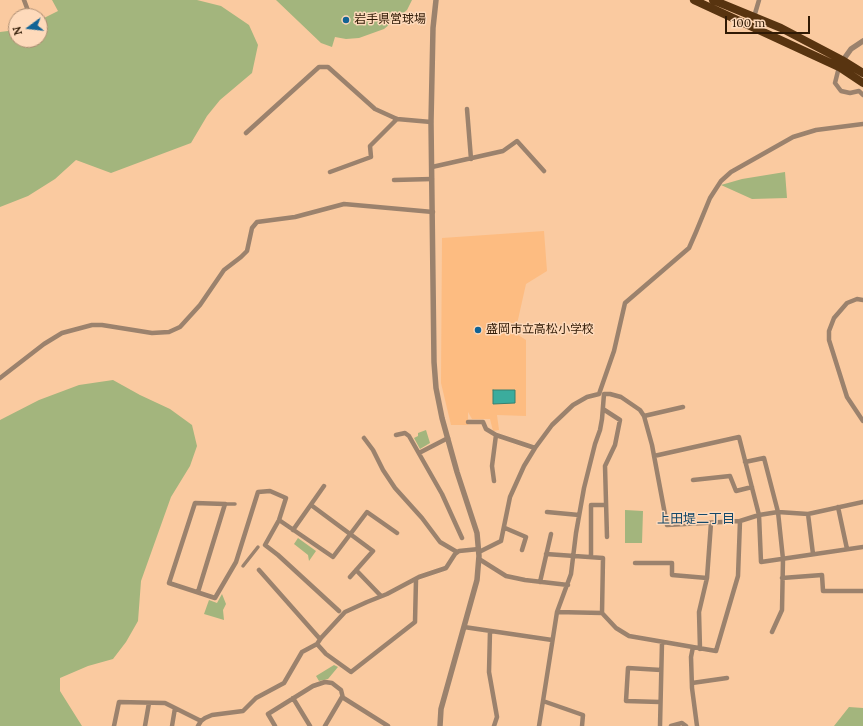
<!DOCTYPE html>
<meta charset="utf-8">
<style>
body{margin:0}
#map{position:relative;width:863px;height:726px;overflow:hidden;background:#facaa0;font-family:Lora,serif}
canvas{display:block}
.north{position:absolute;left:8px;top:8px;width:40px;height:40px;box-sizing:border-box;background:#fedabb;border:1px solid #ac8d72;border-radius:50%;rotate:255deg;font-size:11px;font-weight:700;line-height:16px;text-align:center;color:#301a05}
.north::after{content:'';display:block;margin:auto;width:14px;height:18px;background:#126395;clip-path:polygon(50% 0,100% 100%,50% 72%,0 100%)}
.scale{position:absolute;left:725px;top:16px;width:85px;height:18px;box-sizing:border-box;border:2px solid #301a05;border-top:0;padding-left:5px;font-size:12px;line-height:14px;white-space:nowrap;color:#301a05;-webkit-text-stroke:3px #fedabb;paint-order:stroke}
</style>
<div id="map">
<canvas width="863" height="726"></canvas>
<div class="north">N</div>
<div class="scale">100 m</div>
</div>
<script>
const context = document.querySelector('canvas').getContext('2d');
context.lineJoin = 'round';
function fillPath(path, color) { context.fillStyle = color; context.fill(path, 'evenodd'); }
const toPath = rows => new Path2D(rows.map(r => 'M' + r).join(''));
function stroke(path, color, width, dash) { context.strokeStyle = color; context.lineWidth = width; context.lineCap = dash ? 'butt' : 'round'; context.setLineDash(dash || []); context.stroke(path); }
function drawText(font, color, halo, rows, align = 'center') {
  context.font = font + ' Lora,"Noto Sans JP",serif'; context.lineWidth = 3; context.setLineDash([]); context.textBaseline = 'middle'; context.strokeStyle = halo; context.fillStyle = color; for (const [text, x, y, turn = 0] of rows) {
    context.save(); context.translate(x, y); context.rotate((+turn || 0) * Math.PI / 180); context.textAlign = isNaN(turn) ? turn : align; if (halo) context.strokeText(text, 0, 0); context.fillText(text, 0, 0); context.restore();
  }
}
fillPath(toPath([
 [544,231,547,271,526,284,515,333,526,340,526,416,497,415,499,430,493,431,490,419,472,419,468,412,468,425,451,425,441,383,442,238]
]), '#fdbc81');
fillPath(toPath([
 [52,0,197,0,221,6,249,25,258,45,252,73,220,100,207,116,191,143,111,173,76,160,55,179,28,196,0,207,0,32,16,30,16,40,40,40,40,20,58,11],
 [276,0,412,0,407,10,384,29,359,38,346,39,335,37,332,47,321,43],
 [785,172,787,198,752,199,721,185,742,179],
 [113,380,140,395,170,409,192,425,197,446,190,466,171,497,141,581,138,621,126,642,113,659,88,666,60,678,60,691,82,726,0,726,0,420,39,400,79,385],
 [426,430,430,443,420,449,414,438,418,436,418,433],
 [625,510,643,511,642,543,625,543],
 [298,538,316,551,309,561,308,555,294,544],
 [222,594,226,604,223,610,224,620,204,614,209,600,217,603],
 [334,665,338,667,328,679,319,681,316,676],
 [849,707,863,708,863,726,834,726]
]), '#a3b57d');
const water = toPath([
 [493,390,515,390,515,403,493,404,493,390]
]);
fillPath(water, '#3bac9d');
stroke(water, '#38806f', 1);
stroke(toPath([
 [225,504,235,504],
 [243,566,258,547]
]), '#9b826d', 3.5);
stroke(toPath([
 [24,0,30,16],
 [754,17,759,0],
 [839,67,835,83,841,91,850,93,859,91,863,95],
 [467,109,471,159],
 [246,133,319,67,328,67,375,109,397,119,431,122],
 [432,167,503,151,517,141,544,171],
 [330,172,371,157,370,146,397,119],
 [394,180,432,179],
 [863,300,857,299,847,303,834,318,829,331,829,340,847,397,863,421],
 [0,378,44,344,62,333,92,325,102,325,152,333,169,332,180,327,200,305,224,270,241,257,247,251,252,228,257,222,295,217,344,204,433,212],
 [603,409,620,420,615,445,605,466,607,537],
 [644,416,683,407],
 [468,422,483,422,486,429,496,435,535,448],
 [396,435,405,433,409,436,442,494,462,538],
 [364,438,373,450,383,470,395,488,422,518,440,542,457,552],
 [419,453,448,438],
 [654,456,739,437,759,515,761,562,863,547],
 [745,462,764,458,778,512,783,559,782,610,772,632],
 [693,480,730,476,736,491,752,487],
 [494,481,492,466,496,435],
 [311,505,373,551,350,577],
 [838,507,847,549],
 [547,512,579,515],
 [808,514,813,554],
 [279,520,333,557,367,512,397,533],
 [505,528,526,537,522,550],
 [293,530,324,486],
 [481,551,501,541,510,497,524,466,535,448,552,425,573,405,587,397,599,394,614,351,625,303,689,248,696,232,710,198,721,181,731,172,793,137,816,130,863,124],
 [546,554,603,558,602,613],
 [591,557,591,505,606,505],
 [479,559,506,576,525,580,568,585],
 [635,563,672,563,672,575,707,578],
 [259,570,320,639],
 [356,570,381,596],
 [782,578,822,575,823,591,863,591],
 [540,582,551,534],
 [198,592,225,504,195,503,169,583,215,598,236,562,258,492,270,491,286,498,279,520,265,545,278,555,339,611],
 [557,612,602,613,616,628,629,636,716,651,738,576,740,521],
 [464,627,552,640],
 [490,631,489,672,497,717,494,726],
 [317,644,326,654,351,672,415,622,416,580],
 [693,647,691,657,692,688,697,726],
 [700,649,699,612,707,578,711,523],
 [692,683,727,678],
 [293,698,310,726],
 [543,701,557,612,571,574,576,533,584,488,595,444,600,430,602,419,604,394,610,394,621,397,640,410,644,416,652,445,667,525,740,521,759,515,778,512,808,514,863,502],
 [660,702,626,701,628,668,661,670],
 [114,726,119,702,165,703,201,721],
 [145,726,149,703],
 [172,726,175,708],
 [198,726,201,721,205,718,212,715,243,711,256,698,284,683,302,652,317,644,321,638,345,612,367,602,387,594,419,577,446,568,455,554,459,551,479,549],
 [275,726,268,714,313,686,325,682,332,683,341,690,343,698],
 [325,726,342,697,388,726],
 [539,726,543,701,583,715,582,726],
 [660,726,662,642],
 [671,726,682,723,686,726]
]), '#9b826d', 4.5);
stroke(toPath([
 [436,0,433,28,431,122,434,362,436,388,442,418,457,472,477,533,479,556,477,580,441,709,440,726],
 [841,63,851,49,863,41]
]), '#9b826d', 5.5);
stroke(toPath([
 [694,0,839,67,863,83],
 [713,0,781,28,842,60,863,73]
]), '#583410', 8);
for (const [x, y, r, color] of [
 [346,20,4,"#126395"],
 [478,330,4,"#126395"]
]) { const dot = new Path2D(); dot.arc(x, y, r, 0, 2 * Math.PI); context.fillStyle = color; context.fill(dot); stroke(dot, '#fedabb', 1.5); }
drawText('12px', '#301a05', '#fedabb', [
 ["岩手県営球場",354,20],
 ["盛岡市立高松小学校",486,330]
], 'left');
drawText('13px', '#13486a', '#fedabb', [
 ["上田堤二丁目",696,519]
]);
</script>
